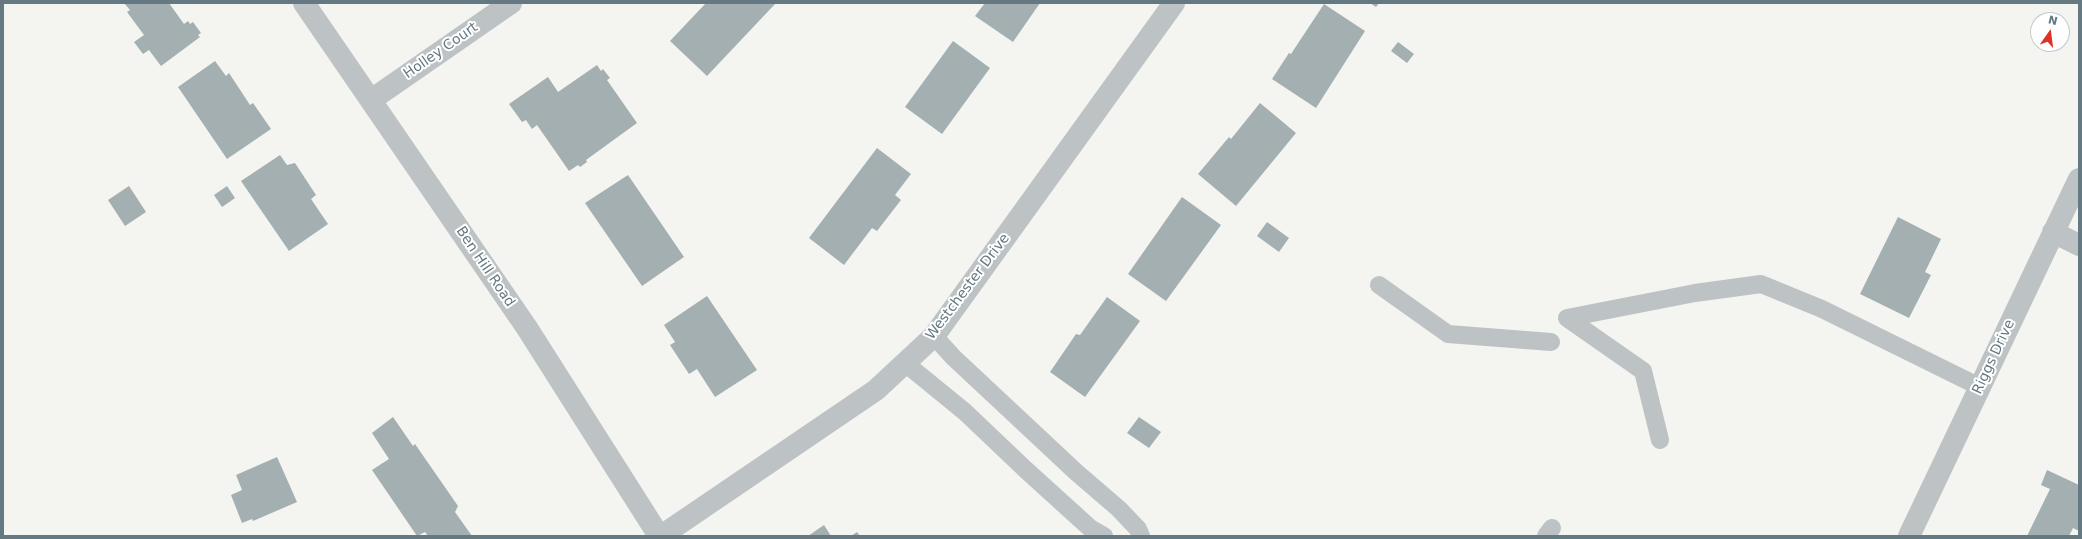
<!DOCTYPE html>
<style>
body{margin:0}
#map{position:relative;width:2082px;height:539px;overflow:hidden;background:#f4f4f0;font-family:"DejaVu Sans",sans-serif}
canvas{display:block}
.frame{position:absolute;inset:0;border:4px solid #647981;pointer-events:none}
.north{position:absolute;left:2030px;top:12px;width:40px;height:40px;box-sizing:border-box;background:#fff;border:1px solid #c1c9cd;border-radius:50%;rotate:14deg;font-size:11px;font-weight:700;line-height:16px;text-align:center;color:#647981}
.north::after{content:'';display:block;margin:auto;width:14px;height:18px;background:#de3226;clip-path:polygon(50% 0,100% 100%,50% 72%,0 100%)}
</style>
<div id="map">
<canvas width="2082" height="539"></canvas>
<div class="frame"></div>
<div class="north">N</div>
</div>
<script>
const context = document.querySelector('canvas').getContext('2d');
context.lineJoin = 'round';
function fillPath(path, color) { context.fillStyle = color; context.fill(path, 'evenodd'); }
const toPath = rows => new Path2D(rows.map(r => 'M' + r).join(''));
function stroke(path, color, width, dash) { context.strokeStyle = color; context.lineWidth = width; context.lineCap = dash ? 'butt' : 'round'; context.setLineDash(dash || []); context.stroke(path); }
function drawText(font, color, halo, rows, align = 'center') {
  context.font = font + ' "DejaVu Sans",sans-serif'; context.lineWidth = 4; context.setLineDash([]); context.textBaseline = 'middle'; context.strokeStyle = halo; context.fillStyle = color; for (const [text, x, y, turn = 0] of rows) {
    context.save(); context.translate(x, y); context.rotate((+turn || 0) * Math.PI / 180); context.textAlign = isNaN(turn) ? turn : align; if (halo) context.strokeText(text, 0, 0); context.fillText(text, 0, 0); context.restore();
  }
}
fillPath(toPath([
 [124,3,169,3,184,24,188,21,190,24,193,22,201,33,198,35,200,37,161,66,149,50,143,54,134,42,144,35,127,12,130,10],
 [706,3,776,3,707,76,670,41],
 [985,3,1040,3,1013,42,975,16],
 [1370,3,1379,3,1376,7],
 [1324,4,1365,31,1316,108,1272,79,1289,53,1291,54],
 [953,41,990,68,942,134,905,107],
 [1398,42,1414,54,1407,63,1391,51],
 [215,61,226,76,229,73,250,105,253,103,271,129,227,159,178,87],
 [597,65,601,71,603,69,610,78,607,80,637,123,586,160,587,162,580,167,578,165,569,171,537,125,532,129,526,120,522,122,509,104,548,77,558,92],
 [1260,103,1296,133,1236,206,1198,174,1229,137,1231,139],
 [877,148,911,174,895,195,901,200,877,231,872,228,844,265,809,238],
 [280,155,287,165,295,163,316,195,311,199,328,224,289,251,241,181],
 [628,175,684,257,642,286,585,203],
 [129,186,146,212,125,226,108,200],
 [227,186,235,198,222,207,214,195],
 [1182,197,1221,225,1166,301,1128,274],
 [1898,217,1941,239,1925,272,1931,275,1909,318,1860,294],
 [1267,222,1289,238,1279,252,1257,236],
 [707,296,757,370,715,397,697,369,689,374,670,345,675,342,664,325],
 [1107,297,1140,321,1085,397,1050,372,1076,334,1080,335],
 [393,417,413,446,415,444,458,506,455,512,472,536,428,536,425,532,417,536,372,470,389,459,372,433],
 [1139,417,1161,432,1149,448,1127,433],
 [277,457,297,502,253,521,252,519,242,523,231,495,242,490,236,475],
 [2047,470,2079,485,2079,531,2073,528,2069,536,2027,536,2050,489,2041,485],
 [824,525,831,536,808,536],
 [857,532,860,536,851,536]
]), '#a4afb2');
stroke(toPath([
 [1379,285,1448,334,1551,342],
 [1567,318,1695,293,1761,284,1822,309,1980,387],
 [1567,318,1643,371,1660,440],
 [934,336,953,357,1076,472,1119,509,1138,529,1141,536],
 [905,363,965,412,1026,470,1090,528,1104,536],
 [1546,536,1552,528]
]), '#bdc2c4', 18);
stroke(toPath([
 [371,100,511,3],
 [2053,232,2079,245],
 [661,536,876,390,934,336,1174,3],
 [1909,536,2079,179]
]), '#bdc2c4', 22);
stroke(toPath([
 [304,3,527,328,659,536]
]), '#bdc2c4', 22);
drawText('14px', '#647981', '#fff', [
 ["Holley Court",441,51,-35],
 ["Ben Hill Road",485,267,56],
 ["Westchester Drive",968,287,-53],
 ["Riggs Drive",1994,357,-65]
]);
</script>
